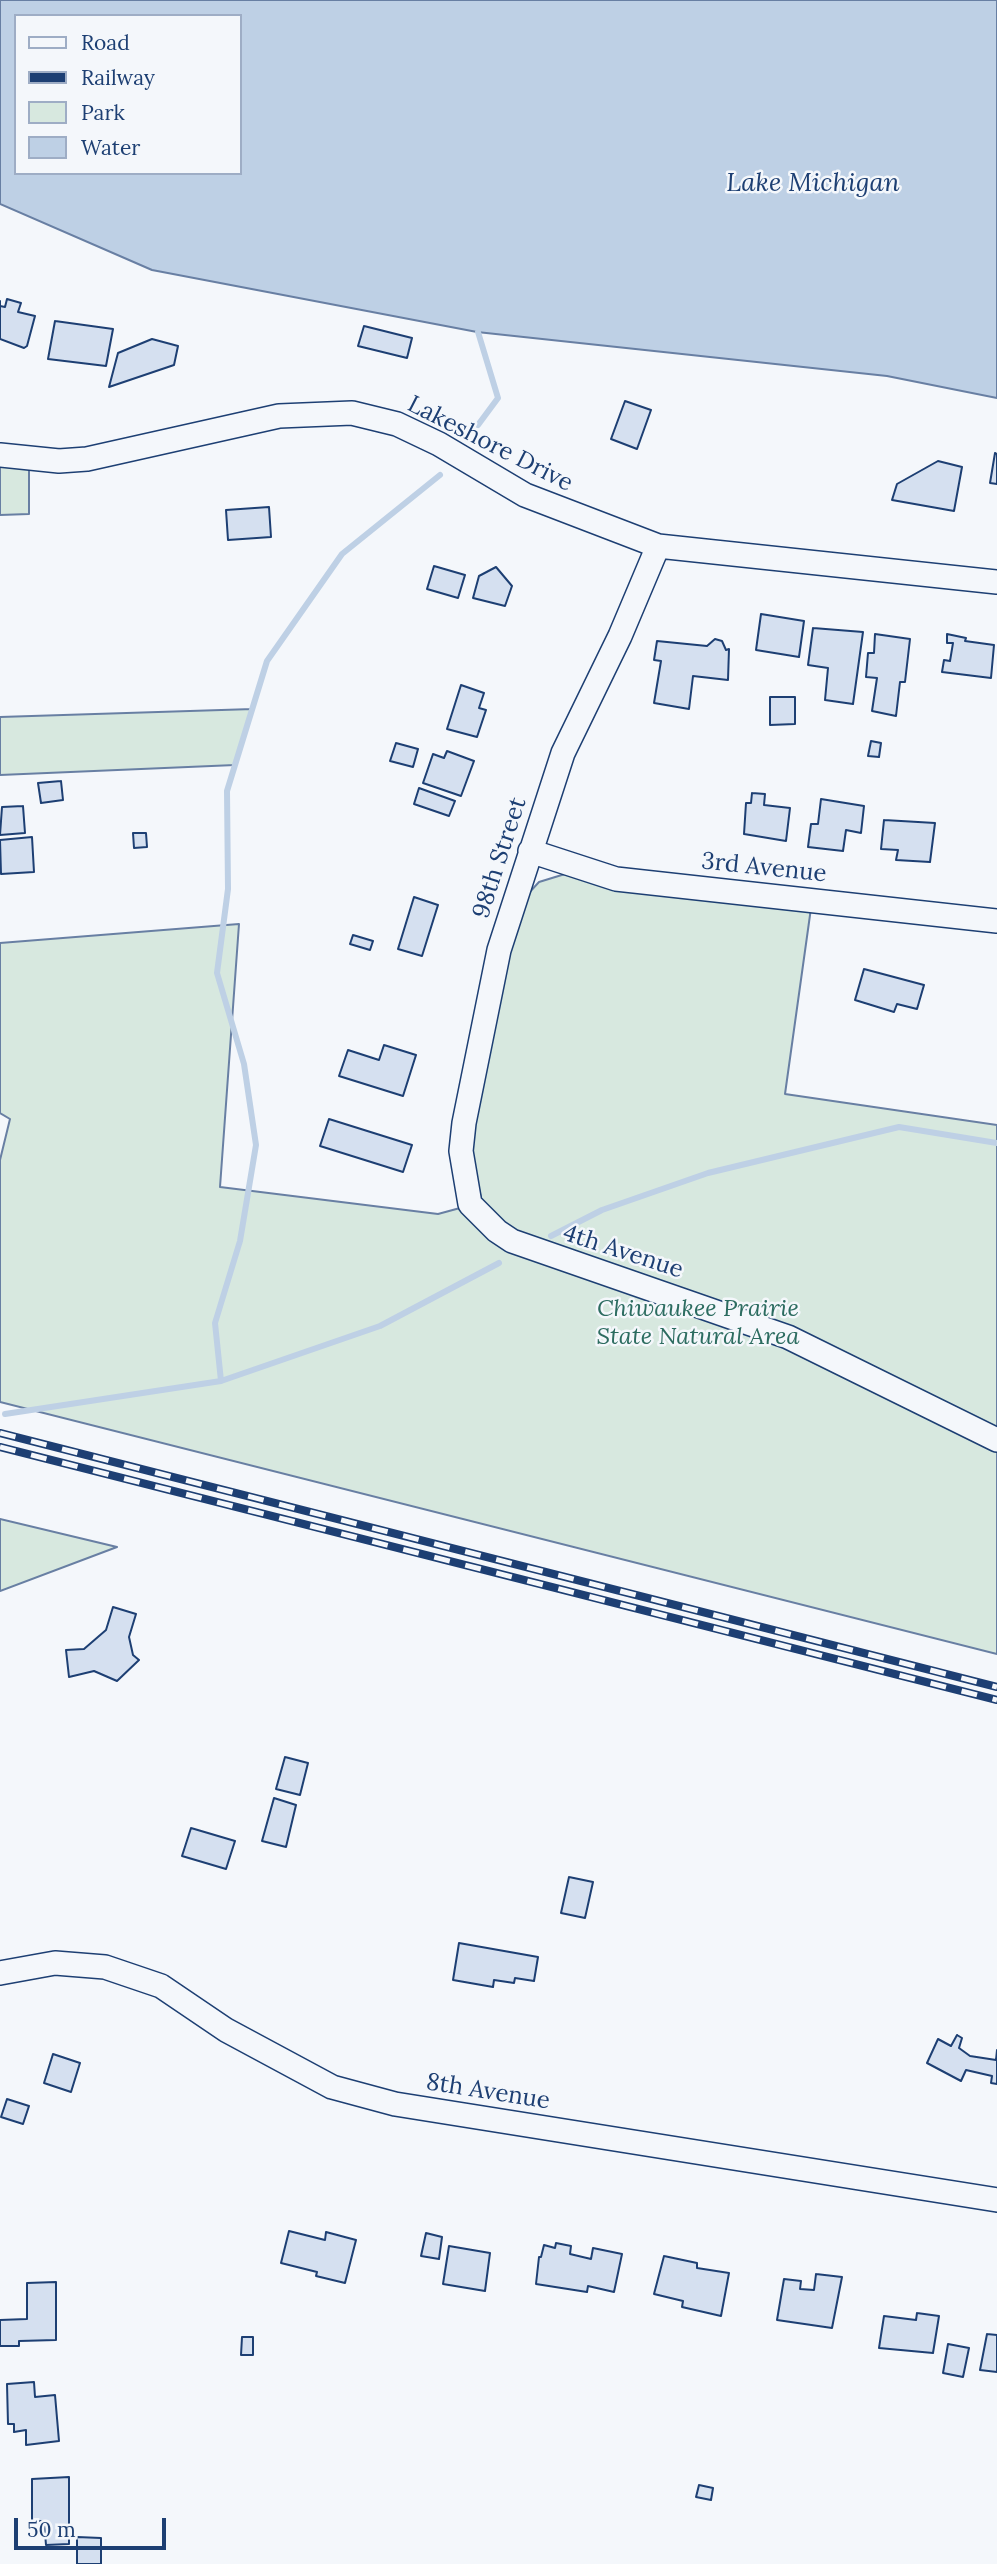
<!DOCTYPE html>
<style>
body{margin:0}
#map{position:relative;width:997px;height:2564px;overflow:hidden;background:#f4f7fb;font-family:Lora,serif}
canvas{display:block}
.legend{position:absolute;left:14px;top:14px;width:228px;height:161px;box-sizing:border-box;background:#f4f7fb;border:2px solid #9eadc5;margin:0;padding:9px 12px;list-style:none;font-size:21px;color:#1d3f73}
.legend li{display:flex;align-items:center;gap:14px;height:35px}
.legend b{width:35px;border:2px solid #9eadc5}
.scale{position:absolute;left:14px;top:2518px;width:152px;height:32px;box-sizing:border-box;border:4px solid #1d3f73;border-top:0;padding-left:9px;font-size:21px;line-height:24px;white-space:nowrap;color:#1d3f73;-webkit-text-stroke:5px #f4f7fb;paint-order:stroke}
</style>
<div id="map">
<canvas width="997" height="2564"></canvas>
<ul class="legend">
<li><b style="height:9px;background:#f4f7fb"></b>Road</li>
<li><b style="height:9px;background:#1d3f73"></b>Railway</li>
<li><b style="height:19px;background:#d7e8df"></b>Park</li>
<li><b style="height:19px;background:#bed0e5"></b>Water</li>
</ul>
<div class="scale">50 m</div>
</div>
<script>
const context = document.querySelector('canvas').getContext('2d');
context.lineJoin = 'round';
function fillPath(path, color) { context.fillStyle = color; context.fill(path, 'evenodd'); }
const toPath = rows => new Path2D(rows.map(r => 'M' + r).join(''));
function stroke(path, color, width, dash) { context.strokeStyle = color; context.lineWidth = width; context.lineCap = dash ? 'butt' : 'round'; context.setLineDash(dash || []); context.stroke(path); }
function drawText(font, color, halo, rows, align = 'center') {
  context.font = font + ' Lora,serif'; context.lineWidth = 5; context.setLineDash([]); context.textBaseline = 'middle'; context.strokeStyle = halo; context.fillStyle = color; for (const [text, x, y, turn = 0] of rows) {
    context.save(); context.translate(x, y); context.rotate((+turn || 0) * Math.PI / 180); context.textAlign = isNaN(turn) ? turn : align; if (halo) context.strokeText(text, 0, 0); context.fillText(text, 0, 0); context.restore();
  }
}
const green = toPath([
 [0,462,29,468,29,514,0,515,0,462],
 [253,709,235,765,0,775,0,717,253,709],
 [565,874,811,908,785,1094,997,1125,997,1654,0,1402,0,1160,10,1119,0,1113,0,943,239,924,220,1187,438,1214,482,1202,472,1159,472,1140,501,982,527,895,539,882,565,874],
 [0,1519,117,1547,0,1591,0,1519]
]);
fillPath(green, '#d7e8df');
stroke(green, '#687fa3', 2);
const water = toPath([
 [0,0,997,0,997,398,887,376,477,332,152,270,0,204,0,0],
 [16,16,240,16,240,173,16,173,16,16]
]);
fillPath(water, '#bed0e5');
stroke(water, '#687fa3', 2);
stroke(toPath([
 [478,332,498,398,478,425],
 [551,1236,602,1210,708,1173,899,1127,997,1143],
 [221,1381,215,1323,240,1241,256,1145,244,1064,217,973,228,889,227,791,267,661,342,554,440,475],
 [5,1414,221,1381,380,1326,499,1263]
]), '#bed0e5', 6);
const building = toPath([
 [7,299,21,303,18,312,35,316,27,346,24,348,0,339,0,301,0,306,5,307,7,299],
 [55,321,113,329,106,366,48,359,55,321],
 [364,326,412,338,407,358,358,346,364,326],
 [152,339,178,346,174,365,109,387,118,353,152,339],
 [625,401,651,410,637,449,611,439,625,401],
 [995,453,997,454,997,484,990,483,995,453],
 [938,461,962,467,954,511,892,500,897,484,938,461],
 [269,507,271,537,228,540,226,510,269,507],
 [434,566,465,575,458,598,427,589,434,566],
 [496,567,512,586,505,606,473,598,479,576,496,567],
 [761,614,804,621,799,657,756,650,761,614],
 [813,628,863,632,853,704,825,700,828,668,808,665,813,628],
 [875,634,910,639,905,682,900,682,896,716,872,711,877,678,866,677,868,653,874,653,875,634],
 [947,634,966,638,965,641,994,645,991,678,942,672,944,660,950,661,953,643,947,643,947,634],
 [715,639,722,641,726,650,729,649,728,680,693,676,689,709,654,703,661,661,654,660,657,641,707,646,715,639],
 [461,685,484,693,479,708,486,710,477,737,447,729,461,685],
 [770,697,795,697,795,724,770,725,770,697],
 [871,741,881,743,879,757,868,756,871,741],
 [396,743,418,749,413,767,390,761,396,743],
 [447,751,474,761,461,796,423,783,433,754,444,758,447,751],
 [61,781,63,800,41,803,38,783,61,781],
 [419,788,455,801,449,816,414,804,419,788],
 [752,793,765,794,764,805,790,808,786,841,744,834,746,803,751,803,752,793],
 [821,799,864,806,861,833,846,830,843,851,808,847,811,824,818,824,821,799],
 [23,806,25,833,0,835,2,807,23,806],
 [884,820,935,823,930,862,896,860,898,850,881,849,884,820],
 [133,833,146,833,147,847,134,848,133,833],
 [32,837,34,872,1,874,0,840,32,837],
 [414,897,438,905,422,956,398,949,414,897],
 [353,935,373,941,370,950,350,944,353,935],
 [864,969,924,985,917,1009,897,1004,894,1012,855,1000,864,969],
 [384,1045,416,1055,403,1096,339,1076,348,1050,379,1060,384,1045],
 [329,1119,412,1145,403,1172,320,1146,329,1119],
 [113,1607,136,1614,129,1637,133,1655,139,1660,117,1681,94,1671,69,1677,66,1650,84,1649,106,1630,113,1607],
 [285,1757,308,1763,300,1795,276,1789,285,1757],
 [274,1798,296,1805,286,1847,262,1841,274,1798],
 [191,1828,235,1841,226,1869,182,1856,191,1828],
 [569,1877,593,1882,585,1918,561,1913,569,1877],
 [459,1943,538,1957,534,1981,515,1978,514,1983,494,1980,493,1987,453,1980,459,1943],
 [957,2035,962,2038,959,2048,970,2056,996,2060,997,2050,997,2084,991,2083,992,2076,966,2070,961,2081,927,2063,938,2039,951,2046,957,2035],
 [53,2054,80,2063,71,2092,44,2083,53,2054],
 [7,2099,29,2106,23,2124,1,2117,7,2099],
 [289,2231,325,2240,326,2232,356,2240,345,2283,316,2276,317,2272,281,2263,289,2231],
 [426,2233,442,2237,439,2259,421,2256,426,2233],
 [556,2243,571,2246,570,2254,591,2259,593,2248,622,2254,614,2292,588,2286,587,2292,536,2284,539,2257,541,2257,544,2245,555,2248,556,2243],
 [449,2246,490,2253,485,2291,443,2284,449,2246],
 [664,2256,697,2263,697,2268,729,2273,721,2316,682,2307,683,2301,654,2294,664,2256],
 [816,2274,842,2277,832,2328,777,2320,784,2279,801,2281,800,2289,814,2290,816,2274],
 [56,2282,56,2340,19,2341,19,2346,0,2346,0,2320,27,2319,27,2283,56,2282],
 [917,2313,939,2316,933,2353,879,2348,884,2316,916,2320,917,2313],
 [987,2334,997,2335,997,2372,980,2370,987,2334],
 [242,2337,253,2337,253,2355,241,2355,242,2337],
 [948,2344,969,2348,963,2377,943,2373,948,2344],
 [34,2382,35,2397,55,2395,59,2441,26,2445,26,2430,14,2432,14,2424,8,2424,7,2384,34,2382],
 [69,2477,69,2544,46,2545,44,2521,32,2521,32,2479,69,2477],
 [699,2485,713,2488,711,2500,696,2497,699,2485],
 [77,2537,101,2538,101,2564,77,2564,77,2537]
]);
fillPath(building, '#d5e0f0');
stroke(building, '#1d3f73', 2);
const minor = toPath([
 [0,455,59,461,87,459,279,416,352,413,397,424,439,444,525,495,658,546,997,582],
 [658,546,620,636,563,753,499,950,464,1123,461,1151,470,1204,497,1231,512,1241,788,1337,997,1440],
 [530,851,616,879,997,921],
 [0,1973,55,1963,105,1967,161,1986,226,2030,332,2087,395,2104,997,2200]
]);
stroke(minor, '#1d3f73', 26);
stroke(minor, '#f4f7fb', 23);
const rail = toPath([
 [0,1433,997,1687],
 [0,1447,997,1700]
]);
stroke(rail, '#1d3f73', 8);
stroke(rail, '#f4f7fb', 5, [16]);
drawText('24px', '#1d3f73', '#f4f7fb', [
 ["Lakeshore Drive",490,444,27],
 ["98th Street",500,858,-72],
 ["3rd Avenue",764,868,6],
 ["4th Avenue",623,1252,18],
 ["8th Avenue",488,2092,9]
]);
drawText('italic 24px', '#2c6c60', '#f4f7fb', [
 ["Chiwaukee Prairie",698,1309],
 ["State Natural Area",698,1337]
]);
drawText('italic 26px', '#1d3f73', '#f4f7fb', [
 ["Lake Michigan",813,184]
]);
</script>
